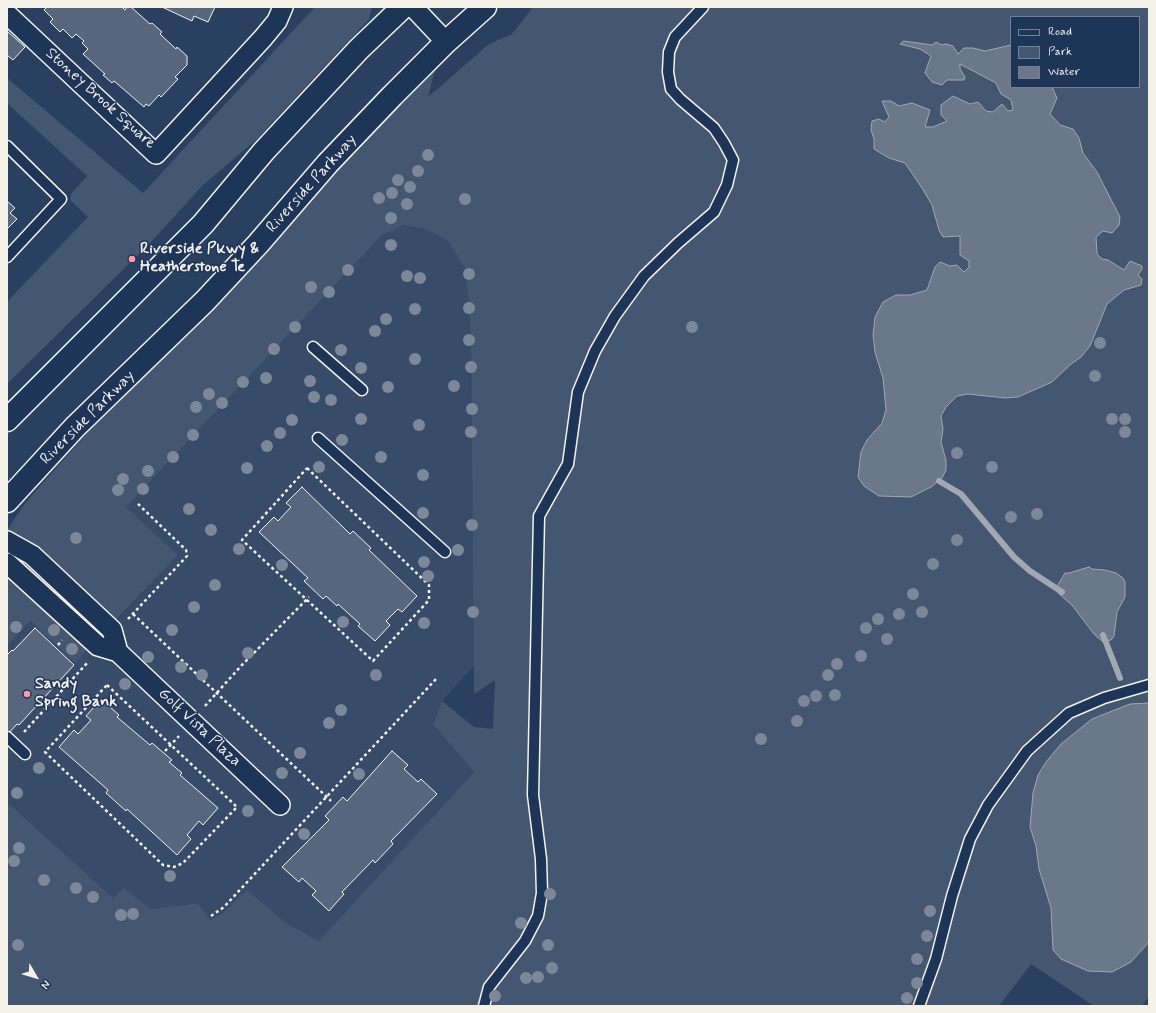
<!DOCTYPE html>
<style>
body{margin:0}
#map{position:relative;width:1156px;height:1013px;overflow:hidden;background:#2a4060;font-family:Mynerve,sans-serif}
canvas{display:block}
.frame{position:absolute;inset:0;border:8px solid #f4f1e8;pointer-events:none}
.legend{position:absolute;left:1010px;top:16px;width:130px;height:72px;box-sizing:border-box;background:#1d3557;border:1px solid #738091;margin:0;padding:5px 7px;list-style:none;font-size:12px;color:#f4f1e8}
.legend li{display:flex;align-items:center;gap:8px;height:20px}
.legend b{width:20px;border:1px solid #738091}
.north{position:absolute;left:16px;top:957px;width:40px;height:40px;-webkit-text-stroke:3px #1d3557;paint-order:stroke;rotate:128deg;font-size:11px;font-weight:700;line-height:16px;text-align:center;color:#f4f1e8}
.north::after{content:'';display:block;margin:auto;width:14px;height:18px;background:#f4f1e8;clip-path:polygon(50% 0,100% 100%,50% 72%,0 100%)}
</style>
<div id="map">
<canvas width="1156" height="1013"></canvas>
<div class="frame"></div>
<ul class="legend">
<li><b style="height:5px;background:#1d3557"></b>Road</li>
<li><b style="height:11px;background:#445771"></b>Park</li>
<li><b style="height:11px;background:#6a788a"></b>Water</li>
</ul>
<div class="north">N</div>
</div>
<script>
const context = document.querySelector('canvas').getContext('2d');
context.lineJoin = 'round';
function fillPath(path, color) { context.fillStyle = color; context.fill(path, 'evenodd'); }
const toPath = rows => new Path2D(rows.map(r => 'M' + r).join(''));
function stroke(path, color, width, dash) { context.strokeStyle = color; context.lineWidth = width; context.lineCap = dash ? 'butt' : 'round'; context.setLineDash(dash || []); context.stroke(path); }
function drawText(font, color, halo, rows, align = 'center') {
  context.font = font + ' Mynerve,sans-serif'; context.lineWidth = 3; context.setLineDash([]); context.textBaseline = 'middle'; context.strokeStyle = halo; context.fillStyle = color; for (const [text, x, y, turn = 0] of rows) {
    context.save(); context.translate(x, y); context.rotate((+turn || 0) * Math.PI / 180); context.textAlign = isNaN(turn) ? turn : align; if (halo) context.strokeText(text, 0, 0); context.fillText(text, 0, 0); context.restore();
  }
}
fillPath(toPath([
 [404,224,426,229,448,241,466,270,471,340,474,666,442,701,433,724,474,772,319,942,286,923,247,890,224,912,210,920,198,903,151,909,124,889,113,899,9,805,7,807,7,646,29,621,75,663,121,616,178,555,126,507,382,235]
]), '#374c69');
fillPath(toPath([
 [315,7,372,7,369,19,256,140,203,185,152,241,7,384,7,302,88,217,70,200,71,194,87,176,7,103,7,78,143,193],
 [533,7,1149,7,1149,703,1092,719,1061,744,1032,811,1030,827,1036,846,1039,869,1051,908,1053,950,1131,962,1149,942,1149,996,1142,1006,1094,1006,1031,964,999,1006,7,1006,7,807,9,804,113,898,124,888,151,909,198,903,210,920,224,912,247,890,286,923,319,941,474,772,433,724,442,701,474,727,493,729,495,680,474,694,471,340,466,270,448,241,426,229,404,225,382,235,126,507,178,555,75,663,30,621,7,646,7,530,26,502,97,422,201,321,263,255,365,140,435,70,428,97,489,44,512,34],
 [1011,17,1139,17,1139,87,1011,87]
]), '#445771');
const water = toPath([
 [904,41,932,45,936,42,942,45,946,44,953,46,958,54,964,48,973,48,985,51,1011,45,1011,87,1052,87,1057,98,1050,114,1060,125,1073,129,1079,138,1083,153,1097,172,1120,217,1119,225,1112,233,1103,231,1096,237,1097,254,1102,259,1108,260,1124,270,1130,261,1142,266,1142,269,1138,275,1142,279,1141,285,1124,290,1107,304,1090,346,1081,357,1070,365,1052,382,1018,397,1005,398,968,394,957,396,946,407,941,416,943,429,941,442,946,460,946,470,942,478,931,487,911,497,879,496,864,486,858,477,861,452,867,440,882,423,886,410,883,378,875,352,873,335,875,317,883,302,896,295,910,295,927,290,935,267,940,262,950,266,957,265,964,272,969,267,969,261,960,255,960,236,943,237,939,230,932,205,922,188,905,163,889,158,874,149,874,139,871,130,872,121,879,119,885,122,889,117,882,101,891,101,899,106,912,103,930,110,925,127,933,127,947,121,941,115,941,105,953,96,970,104,978,102,986,111,993,112,1002,104,1008,111,1013,110,1011,100,1001,94,996,83,960,64,960,69,965,77,964,80,947,80,942,85,932,82,925,73,931,56,920,49,900,44,904,41],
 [1089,567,1092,569,1105,570,1116,573,1123,578,1125,582,1125,597,1117,612,1114,636,1111,640,1103,642,1094,634,1072,605,1058,593,1056,588,1065,573,1069,573,1089,567],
 [1149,703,1149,942,1131,962,1112,972,1088,971,1061,959,1053,950,1051,908,1039,869,1036,846,1030,827,1033,793,1038,775,1046,762,1061,744,1092,719,1130,704,1149,703]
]);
fillPath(water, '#6a788a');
stroke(water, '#a1a8b0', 1);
stroke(toPath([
 [939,481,961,494,1014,557,1030,571,1062,592],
 [1103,635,1120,678]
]), '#a1a8b0', 6);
const building = toPath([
 [47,7,122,7,125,10,127,7,131,7,150,24,152,23,162,32,160,34,176,49,177,47,187,56,187,65,175,77,178,79,161,97,159,95,149,106,146,104,144,107,114,81,112,83,103,75,105,74,83,54,88,49,82,43,84,41,76,34,72,38,63,29,60,32,50,22,53,19,44,10,47,7],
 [162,7,215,7,208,22,194,16,192,21,162,7],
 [7,31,25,47,13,60,7,55,7,31],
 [7,201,15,208,10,213,17,219,7,229,7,201],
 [302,487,350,534,353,531,371,548,369,550,417,596,402,612,398,609,386,621,390,625,375,641,358,626,360,624,338,604,337,606,326,596,323,599,304,581,308,578,259,532,274,517,278,521,291,507,286,503,302,487],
 [35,628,74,665,19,725,17,724,7,735,7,655,12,650,13,651,35,628],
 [101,699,119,715,117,717,150,745,152,743,172,760,169,762,182,773,180,775,218,808,203,825,199,821,187,835,191,839,177,855,127,809,126,811,106,793,108,790,59,747,74,730,78,734,91,720,86,716,101,699],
 [392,751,408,765,404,769,418,782,421,779,437,794,391,841,393,844,375,863,373,860,342,892,344,894,329,911,312,895,316,891,302,878,299,882,282,867,329,820,325,816,343,797,347,801,392,751]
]);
fillPath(building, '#56677d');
stroke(building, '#f4f1e8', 1);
const service = toPath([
 [7,146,61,199,7,257],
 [313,347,362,390],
 [318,438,445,552],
 [7,737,25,754],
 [484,1006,489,987,525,941,538,916,542,893,541,859,533,795,539,516,568,464,578,392,595,351,615,316,644,276,678,243,714,212,727,185,733,160,724,143,714,128,680,99,671,89,668,72,669,52,675,37,703,7],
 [919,1006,936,959,952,896,970,839,988,805,1027,751,1069,713,1104,698,1149,685]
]);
const minor = toPath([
 [413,7,446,42],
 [7,14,156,154,263,38,277,21,283,7],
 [7,541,32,555,112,630,118,652],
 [7,563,98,646,118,652,280,805]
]);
const secondary = toPath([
 [7,420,203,224,264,151,359,49,403,7],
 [7,501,75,427,205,301,258,244,328,163,392,96,446,42,485,7]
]);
stroke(service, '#f4f1e8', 13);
stroke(minor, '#f4f1e8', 22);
stroke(secondary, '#f4f1e8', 25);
stroke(toPath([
 [307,468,429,585,429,600,373,661,242,540,307,468],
 [133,614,331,801],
 [128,619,187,556,186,550,136,502],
 [58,645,62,640],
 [107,685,237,807,183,863,174,867,163,865,45,752,107,685],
 [205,706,241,666,309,597],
 [24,732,88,662],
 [165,751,179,736],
 [211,916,224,907,436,679]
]), '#f4f1e8', 2.5, [3, 3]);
stroke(service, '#1d3557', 10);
stroke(minor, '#1d3557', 19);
stroke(secondary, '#1d3557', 22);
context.fillStyle = '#7c8897';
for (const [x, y] of [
 [428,155],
 [418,171],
 [398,180],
 [410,187],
 [392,193],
 [379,198],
 [465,199],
 [407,204],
 [391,218],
 [391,245],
 [348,270],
 [469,274],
 [407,276],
 [420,278],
 [311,287],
 [329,292],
 [469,308],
 [415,309],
 [386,319],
 [295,327],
 [692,327],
 [375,331],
 [469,340],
 [1100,343],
 [274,349],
 [341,350],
 [415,359],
 [471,367],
 [361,368],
 [1095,376],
 [266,378],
 [310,381],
 [243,382],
 [454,386],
 [388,387],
 [209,394],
 [314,397],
 [331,400],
 [222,403],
 [196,407],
 [472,409],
 [361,419],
 [1112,419],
 [1125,419],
 [292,420],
 [419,425],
 [471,432],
 [1125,432],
 [280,433],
 [193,435],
 [342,440],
 [267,446],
 [957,453],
 [173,457],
 [381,457],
 [319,467],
 [992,467],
 [247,468],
 [148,471],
 [423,475],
 [123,479],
 [143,489],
 [118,490],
 [189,509],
 [423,513],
 [1037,514],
 [1011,517],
 [472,525],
 [211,530],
 [76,538],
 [957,540],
 [239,549],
 [458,550],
 [424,562],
 [933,564],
 [282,565],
 [428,576],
 [215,585],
 [913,594],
 [194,607],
 [473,612],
 [922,612],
 [899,614],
 [878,619],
 [343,622],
 [424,623],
 [16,627],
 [866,628],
 [54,630],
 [172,630],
 [887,639],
 [72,649],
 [248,653],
 [861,656],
 [148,657],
 [837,664],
 [181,667],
 [202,675],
 [376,675],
 [828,675],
 [125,684],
 [835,695],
 [816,696],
 [804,701],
 [341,710],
 [797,721],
 [329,723],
 [761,739],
 [300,753],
 [39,768],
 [282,773],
 [359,774],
 [17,793],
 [248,811],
 [304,834],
 [19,848],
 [14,861],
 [170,876],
 [44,880],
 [76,888],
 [550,894],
 [93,897],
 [930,911],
 [133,914],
 [121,915],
 [521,923],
 [927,936],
 [18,945],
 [548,945],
 [917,959],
 [552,968],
 [538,977],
 [526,978],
 [917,983],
 [495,996],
 [907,998]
]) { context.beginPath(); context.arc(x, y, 6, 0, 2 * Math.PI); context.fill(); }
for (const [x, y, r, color] of [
 [132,259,4,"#ff9aa2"],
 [27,694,4,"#ff9aa2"]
]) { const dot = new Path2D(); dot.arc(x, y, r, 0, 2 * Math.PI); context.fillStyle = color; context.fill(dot); stroke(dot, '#1d3557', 1.5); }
drawText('16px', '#f4f1e8', '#1d3557', [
 ["Stoney Brook Square",100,99,42],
 ["Riverside Parkway",312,184,-48],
 ["Riverside Parkway",88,418,-45],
 ["Golf Vista Plaza",199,728,43]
]);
drawText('bold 16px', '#f4f1e8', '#1d3557', [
 ["Riverside Pkwy &",140,250],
 ["Heatherstone Te",140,268],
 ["Sandy",35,685],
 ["Spring Bank",35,703]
], 'left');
</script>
